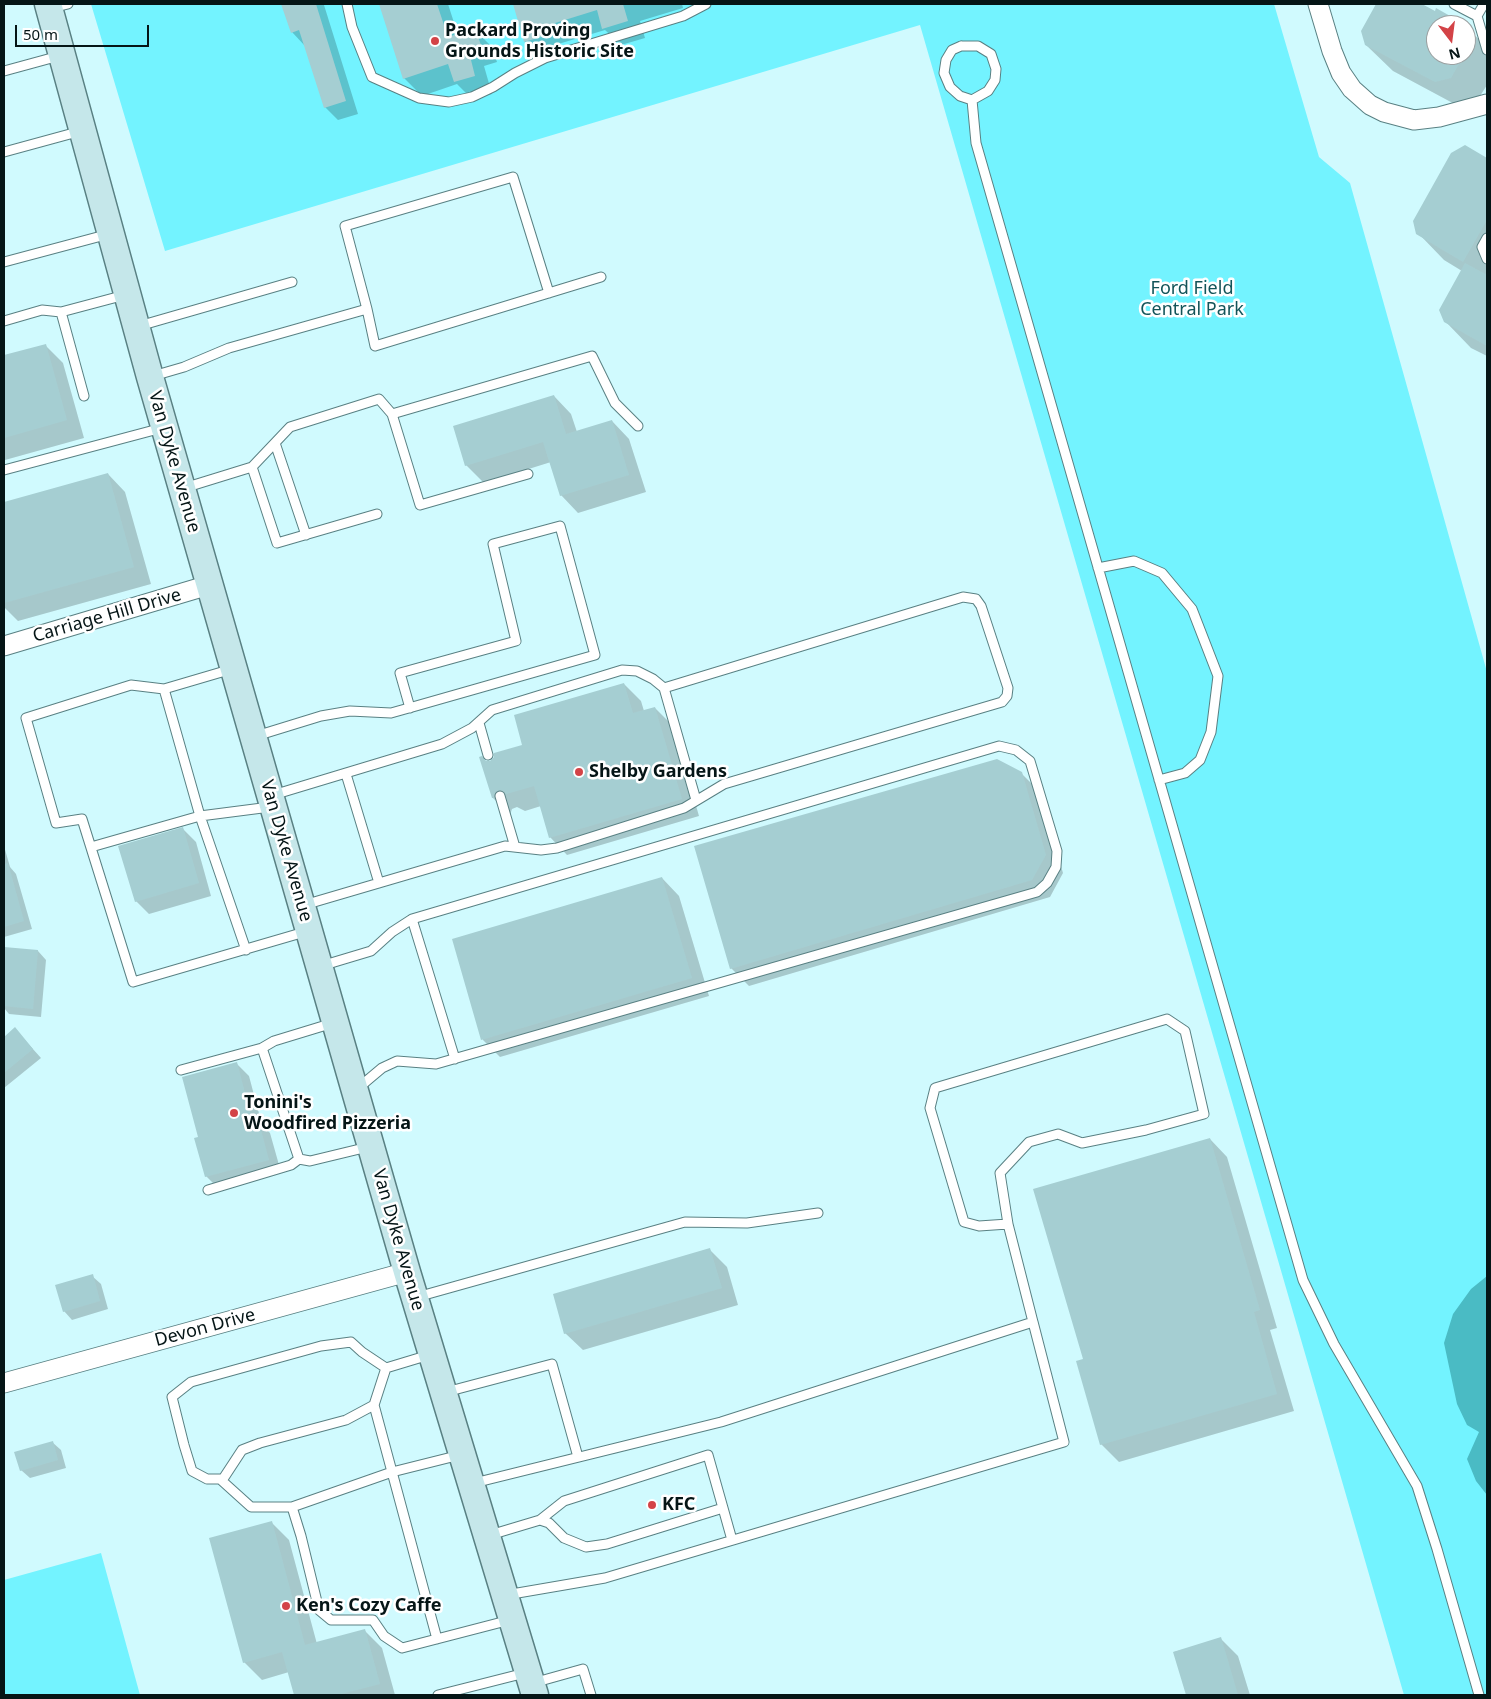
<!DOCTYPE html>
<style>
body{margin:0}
#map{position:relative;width:1491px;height:1699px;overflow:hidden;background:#d0fafe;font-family:"Noto Sans",sans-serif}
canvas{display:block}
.frame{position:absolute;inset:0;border:5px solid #051516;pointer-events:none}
.north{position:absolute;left:1426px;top:15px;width:50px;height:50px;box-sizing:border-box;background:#fff;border:1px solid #9ba1a2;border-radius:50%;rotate:165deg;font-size:14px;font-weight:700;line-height:20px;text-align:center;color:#051516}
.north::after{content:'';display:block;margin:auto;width:18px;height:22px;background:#d34347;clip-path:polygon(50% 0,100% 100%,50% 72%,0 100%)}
.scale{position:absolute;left:15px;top:25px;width:134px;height:22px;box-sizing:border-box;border:2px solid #051516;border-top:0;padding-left:6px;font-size:15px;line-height:18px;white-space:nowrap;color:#051516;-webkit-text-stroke:4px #fff;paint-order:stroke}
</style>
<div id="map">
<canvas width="1491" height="1699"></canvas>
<div class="frame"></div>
<div class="north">N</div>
<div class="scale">50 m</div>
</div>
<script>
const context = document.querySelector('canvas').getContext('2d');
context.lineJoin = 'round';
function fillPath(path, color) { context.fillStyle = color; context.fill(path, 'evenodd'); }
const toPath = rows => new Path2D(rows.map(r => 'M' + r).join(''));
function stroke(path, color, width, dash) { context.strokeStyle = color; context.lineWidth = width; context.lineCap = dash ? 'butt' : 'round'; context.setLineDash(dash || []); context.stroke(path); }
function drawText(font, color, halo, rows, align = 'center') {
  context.font = font + ' "Noto Sans",sans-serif'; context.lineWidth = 5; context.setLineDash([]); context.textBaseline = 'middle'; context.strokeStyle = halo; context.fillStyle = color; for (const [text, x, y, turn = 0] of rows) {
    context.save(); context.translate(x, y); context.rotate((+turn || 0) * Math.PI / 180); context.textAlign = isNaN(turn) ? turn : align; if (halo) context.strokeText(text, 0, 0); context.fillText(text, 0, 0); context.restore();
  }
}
fillPath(toPath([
 [91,4,1274,4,1319,157,1350,183,1487,672,1487,1695,1404,1695,920,25,165,251],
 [101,1553,140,1695,4,1695,4,1580]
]), '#73f3ff');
fillPath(toPath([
 [1487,1276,1487,1495,1476,1481,1467,1459,1479,1432,1467,1425,1457,1404,1444,1343,1453,1314,1471,1289]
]), '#4abbc4');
fillPath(toPath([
 [283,4,324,5,358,114,338,120,325,107,305,46,292,32],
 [380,4,448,4,458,35,475,30,492,47,497,62,484,66,492,94,472,99,457,84,422,96,404,78],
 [514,4,682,4,683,8,640,21,645,38,621,45,605,30,555,45,558,55,543,59,525,42],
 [1378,4,1419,4,1463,25,1436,25,1436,55,1466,55,1466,27,1487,47,1487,85,1475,104,1462,108,1393,71,1366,45,1362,31],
 [1465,147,1487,160,1487,356,1471,348,1445,321,1462,271,1444,260,1418,233],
 [45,345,63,363,84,438,5,460,4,357],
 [554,396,571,414,577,432,612,421,629,439,646,492,578,513,561,495,551,462,484,483,466,465],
 [108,474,125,492,151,584,18,621,4,607,4,503],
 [624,684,641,701,644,711,655,708,673,726,699,816,567,855,550,837,541,806,525,811,517,807,512,809,510,815,493,798,486,762,491,762,524,745],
 [1021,773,1039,791,1063,873,1050,897,749,986,731,968],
 [183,829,196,842,211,896,149,914,136,901],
 [4,846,10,867,16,874,32,929,4,937],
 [662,878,679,896,709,996,500,1057,483,1040,453,940],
 [6,948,38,951,46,960,41,1017,9,1014,4,1008],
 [15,1029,41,1058,4,1088,4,1038],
 [236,1063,249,1076,262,1125,270,1133,281,1172,219,1189,206,1176],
 [1210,1139,1227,1157,1277,1328,1270,1330,1294,1411,1119,1462,1101,1444,1084,1360],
 [710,1250,727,1267,738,1305,583,1350,565,1333],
 [92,1276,101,1284,108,1309,72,1320,64,1311],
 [52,1442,61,1450,66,1468,30,1478,21,1470],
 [271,1522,289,1540,317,1644,365,1631,382,1648,395,1695,295,1695,289,1672,262,1680,244,1662],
 [1221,1639,1238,1656,1250,1695,1187,1695,1174,1652]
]), '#0003');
fillPath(toPath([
 [281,4,316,4,346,101,324,108,299,30,291,33],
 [379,4,437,4,448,37,475,28,481,45,468,48,475,76,454,82,448,64,403,79],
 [513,4,623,4,628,21,602,29,597,10,539,28,541,37,524,42],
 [1376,4,1422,4,1435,11,1436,8,1466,25,1436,25,1436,55,1464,55,1451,78,1435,82,1365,45,1361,31],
 [1465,145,1487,158,1487,220,1463,262,1416,234,1413,221,1451,153],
 [1465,263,1487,275,1487,346,1444,322,1439,310],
 [46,344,67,420,4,438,4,355],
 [554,395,566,434,612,420,629,475,560,496,543,442,465,466,453,426],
 [108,473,134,567,4,603,4,502],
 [624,683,633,713,655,707,682,799,549,838,534,786,506,794,504,791,499,790,495,792,494,798,492,798,479,757,482,756,486,761,490,761,494,757,494,753,522,745,514,715],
 [997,759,1022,772,1046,855,1032,880,730,969,694,846],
 [183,827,199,883,135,902,118,846],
 [8,863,24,921,4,927,4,864],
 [662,877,692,978,481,1040,452,939],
 [4,947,38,950,33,1009,4,1006],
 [15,1027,33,1049,4,1073,4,1037],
 [237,1062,252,1120,258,1119,269,1160,205,1177,194,1138,198,1137,182,1077],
 [1210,1138,1260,1310,1254,1312,1277,1394,1100,1445,1076,1361,1083,1359,1033,1189],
 [710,1248,722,1288,564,1334,553,1294],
 [93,1274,100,1301,63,1312,55,1285],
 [53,1441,58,1460,20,1471,14,1452],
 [272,1521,305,1645,365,1629,380,1684,337,1695,294,1695,282,1652,243,1663,209,1538],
 [1221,1637,1238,1695,1186,1695,1173,1652]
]), '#a5ced2');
const service = toPath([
 [347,4,352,27,372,77,419,98,449,102,472,97,493,87,515,73,545,58,683,16,706,4],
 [1454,4,1477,16,1487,50],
 [52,8,68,4],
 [1477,16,1484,4],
 [961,46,978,46,991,54,996,69,995,80,988,91,972,100,960,96,950,87,944,73,946,60,952,50,961,46],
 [4,71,59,56],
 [972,100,976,143,1303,1280,1334,1344,1417,1486,1437,1549,1479,1695],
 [4,152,81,131],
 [1487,238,1482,247,1487,259],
 [4,262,109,234],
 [367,309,345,226,513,177,549,293],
 [61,312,84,396],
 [4,321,42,310,61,312,125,295],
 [139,326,292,282],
 [153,376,184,367,229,348,367,309,375,346,601,277],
 [392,414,420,505,528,474],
 [275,443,306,535],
 [252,467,277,543,377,514],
 [4,470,162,428],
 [184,488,252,467,290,427,379,399,392,414,592,356,615,403,638,426],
 [1098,568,1134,561,1162,573,1192,609,1218,676,1211,732,1200,760,1185,773,1159,780],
 [232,669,164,689,200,816,270,807],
 [664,688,696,800],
 [164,689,131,685,26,718,56,823,82,819,133,982,308,931],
 [479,723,488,755],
 [256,736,321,716,350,711,391,713,416,706,595,655,560,526,493,544,516,641,400,673,410,708],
 [346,774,379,883],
 [273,795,442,744,472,728,492,710,622,670,637,671,653,679,664,688,963,597,976,599,981,606,1008,688,1007,696,1002,702,724,784,684,808,557,848,541,850,505,846,304,905],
 [500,796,515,847],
 [91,847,200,816,246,950],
 [412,919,455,1059],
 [321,966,371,951,392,932,412,919,999,746,1016,750,1030,761,1057,851,1056,867,1047,883,1037,892,436,1064,397,1061,382,1068,357,1089],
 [333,1023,274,1041,262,1048,299,1159,310,1161,368,1147],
 [181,1070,262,1048],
 [208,1190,291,1165,299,1159],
 [1008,1224,1000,1173,1029,1142,1058,1134,1082,1143,1146,1130,1204,1114,1185,1031,1167,1019,935,1088,930,1108,964,1222,979,1226,1008,1224,1033,1322],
 [417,1297,685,1222,747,1223,818,1213],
 [386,1368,374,1405,346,1420,260,1443,242,1450,223,1479,207,1479,192,1471,184,1445,172,1397,191,1382,321,1346,351,1342,362,1352,386,1368,429,1355],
 [446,1392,552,1364,578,1457],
 [374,1405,437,1639],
 [220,1479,251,1507,292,1507,301,1536,319,1610,331,1620,373,1620,384,1636,402,1648,510,1620],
 [474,1483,721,1422,1033,1322,1064,1442,605,1578,506,1595],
 [292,1507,392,1472,460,1455],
 [723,1508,732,1540],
 [490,1535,540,1520,564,1501,708,1455,723,1508,607,1544,586,1547,564,1538,549,1523,540,1520],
 [533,1683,583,1669,591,1695],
 [438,1695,525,1673]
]);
const minor = toPath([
 [1318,4,1332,51,1341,73,1352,89,1370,105,1384,112,1414,120,1439,117,1487,104],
 [4,646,209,585],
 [4,1383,407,1272]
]);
const secondary = toPath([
 [48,4,150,377,355,1091,407,1272,535,1695]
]);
stroke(service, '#598083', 11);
stroke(minor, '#598083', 21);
stroke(secondary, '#598083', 29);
stroke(service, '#fff', 9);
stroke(minor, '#fff', 19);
stroke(secondary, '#c5e7ea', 26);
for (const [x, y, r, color] of [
 [435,41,5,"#d34347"],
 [579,772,5,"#d34347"],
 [234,1113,5,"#d34347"],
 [652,1505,5,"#d34347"],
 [286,1606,5,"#d34347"]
]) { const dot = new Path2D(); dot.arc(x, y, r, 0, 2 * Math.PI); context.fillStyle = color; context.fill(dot); stroke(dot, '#fff', 2); }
drawText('bold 18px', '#051516', '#fff', [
 ["Packard Proving",445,31],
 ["Grounds Historic Site",445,52],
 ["Shelby Gardens",589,772],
 ["Tonini's",244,1103],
 ["Woodfired Pizzeria",244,1124],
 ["KFC",662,1505],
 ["Ken's Cozy Caffe",296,1606]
], 'left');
drawText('18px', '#125459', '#fff', [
 ["Ford Field",1192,289],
 ["Central Park",1192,310]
]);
drawText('18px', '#051516', '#fff', [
 ["Van Dyke Avenue",174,462,74],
 ["Carriage Hill Drive",107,616,-16],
 ["Van Dyke Avenue",286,851,74],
 ["Van Dyke Avenue",398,1240,74],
 ["Devon Drive",205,1328,-15]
]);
</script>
